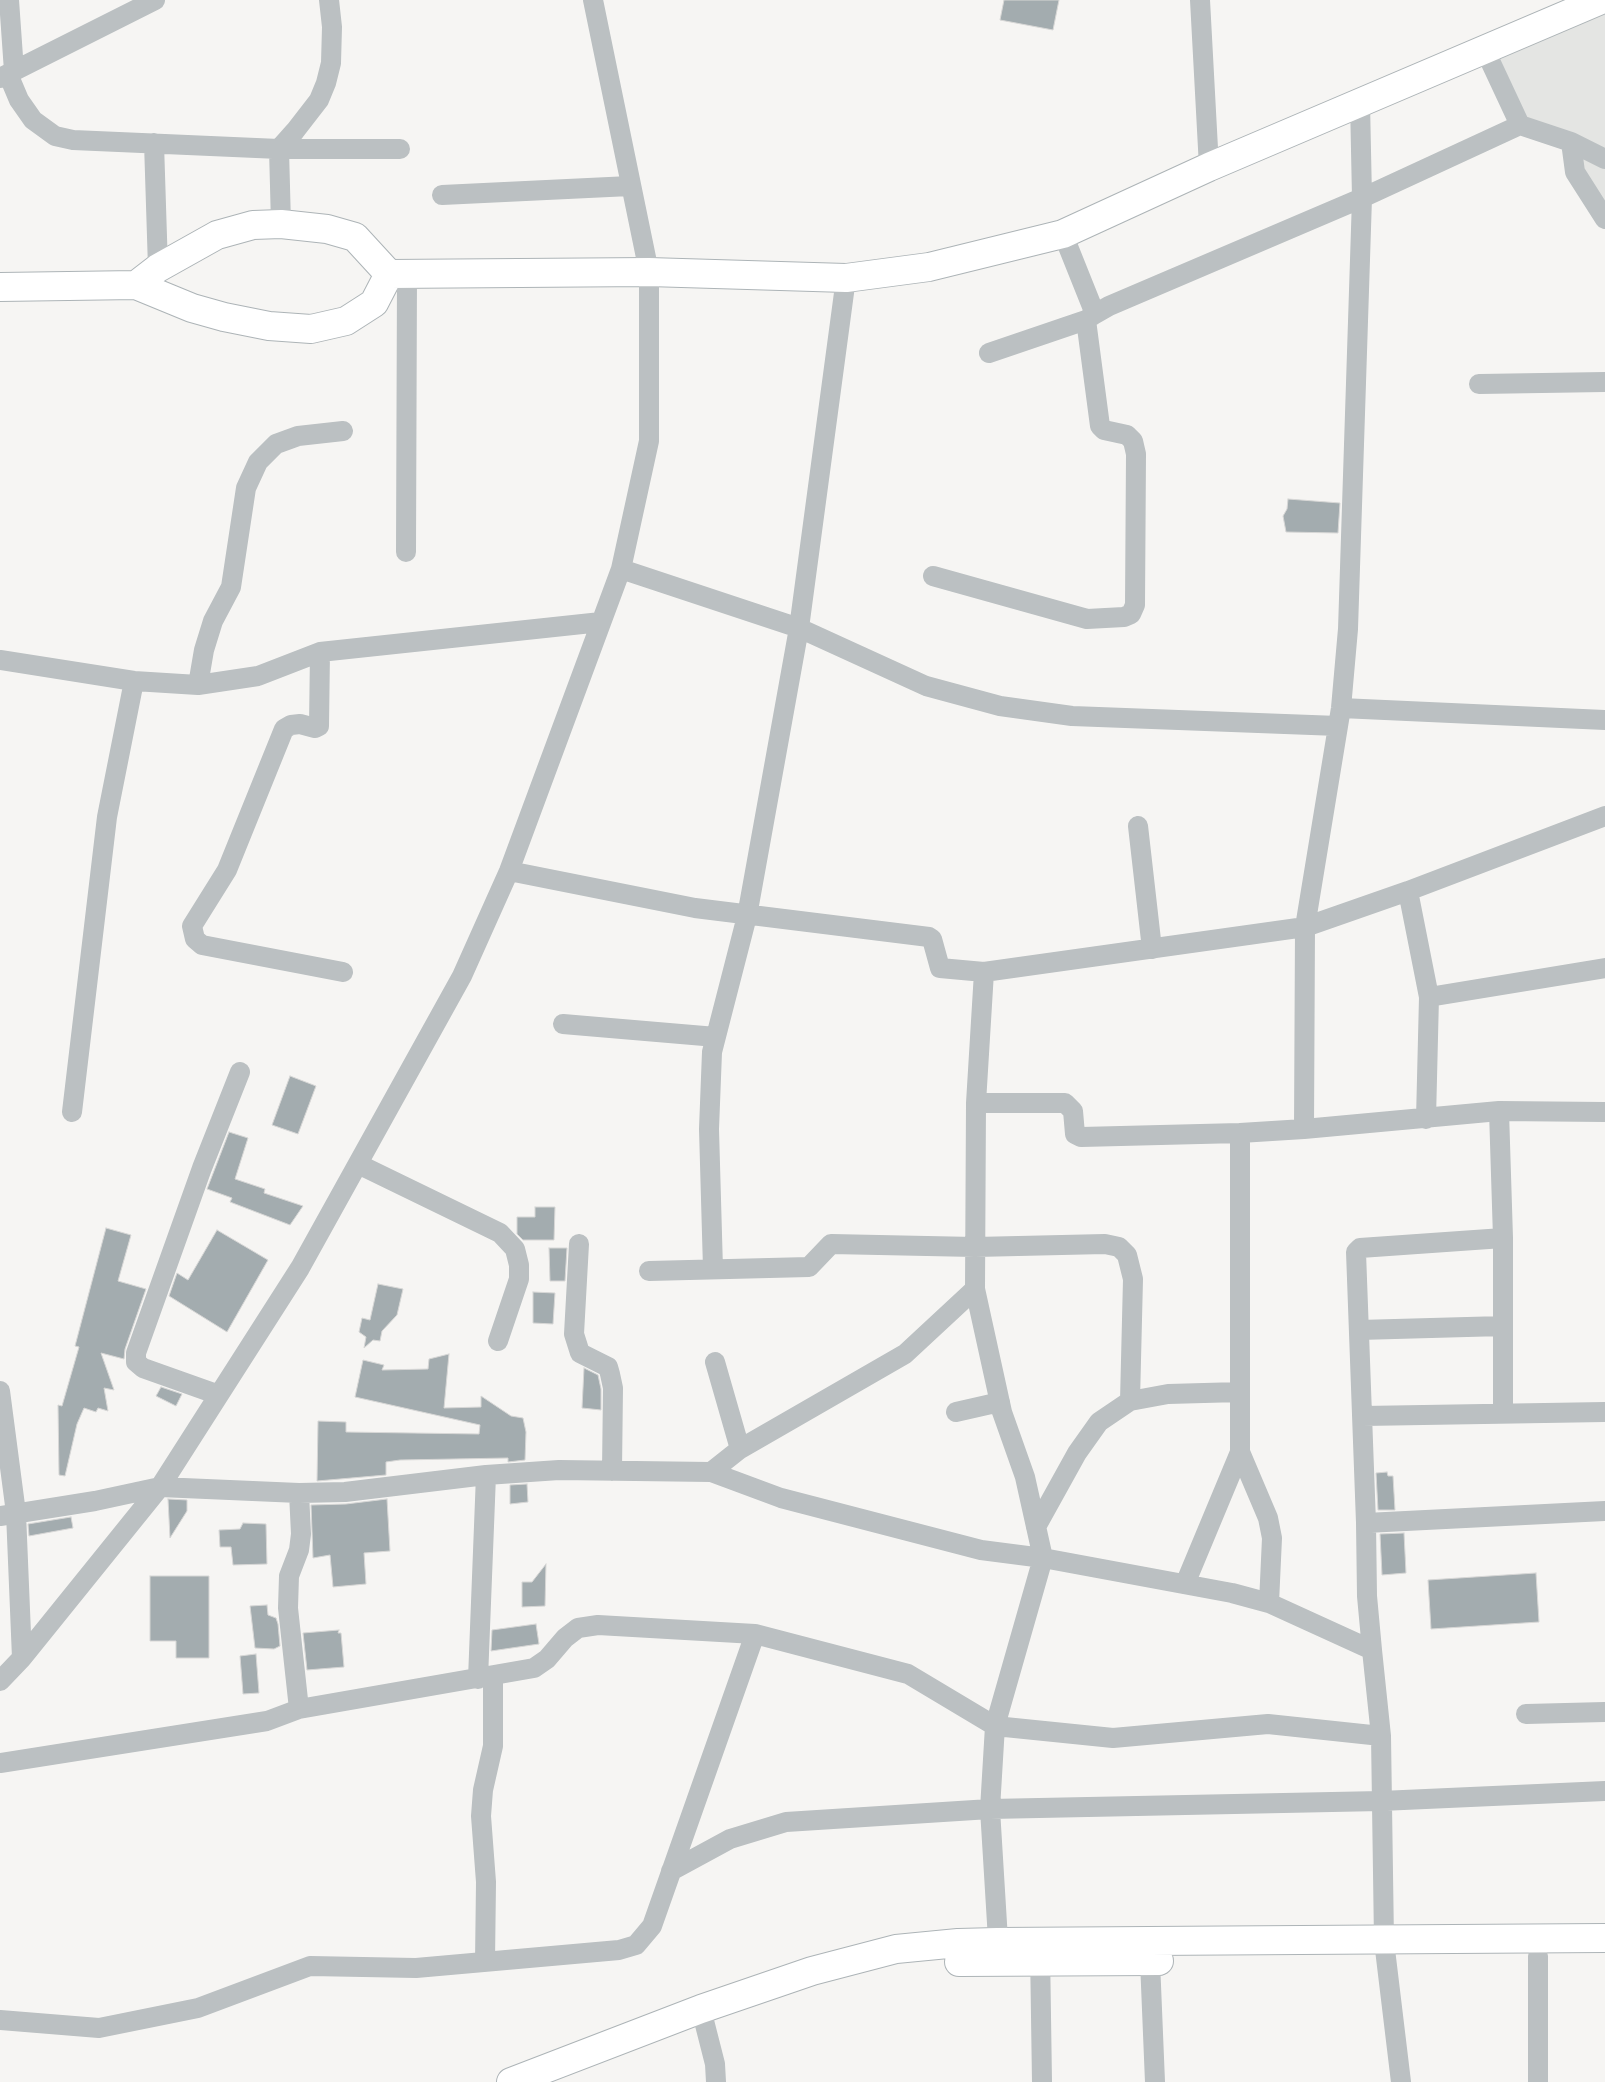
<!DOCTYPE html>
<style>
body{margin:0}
canvas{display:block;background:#f6f5f3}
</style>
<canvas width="1605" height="2082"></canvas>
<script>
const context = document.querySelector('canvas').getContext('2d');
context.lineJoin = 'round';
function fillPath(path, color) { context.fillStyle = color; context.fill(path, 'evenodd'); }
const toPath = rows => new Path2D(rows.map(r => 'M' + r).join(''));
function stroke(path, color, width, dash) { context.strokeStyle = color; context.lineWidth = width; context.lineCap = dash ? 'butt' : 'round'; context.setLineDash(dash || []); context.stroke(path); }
fillPath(toPath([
 [1605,0,1605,219,1571,142,1520,125,1484,48]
]), '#e4e5e3');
const building = toPath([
 [1004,0,1059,0,1053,30,1000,20,1004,0],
 [1288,499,1340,503,1338,533,1286,532,1283,516,1287,509,1288,499],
 [290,1076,316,1086,298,1134,272,1125,290,1076],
 [229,1132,248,1138,235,1179,265,1189,264,1193,303,1206,290,1225,230,1202,232,1198,207,1189,229,1132],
 [535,1207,555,1207,554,1240,523,1240,517,1234,517,1217,535,1217,535,1207],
 [106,1228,131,1235,118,1281,146,1289,125,1349,124,1359,101,1353,114,1390,104,1388,108,1411,98,1408,96,1412,84,1408,77,1424,65,1476,59,1475,58,1405,62,1406,79,1347,75,1346,106,1228],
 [217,1230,268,1260,227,1332,169,1296,177,1273,188,1280,217,1230],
 [549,1248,567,1248,565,1281,550,1281,549,1248],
 [378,1284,403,1289,397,1315,382,1331,380,1341,373,1340,364,1348,366,1337,359,1332,362,1318,370,1320,378,1284],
 [533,1292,555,1293,553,1324,533,1323,533,1292],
 [449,1354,444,1408,481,1407,481,1396,511,1416,523,1418,526,1432,525,1460,508,1462,508,1458,400,1460,386,1462,386,1475,317,1481,318,1421,346,1422,346,1432,479,1434,480,1425,355,1397,363,1360,384,1365,382,1370,428,1369,429,1359,449,1354],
 [584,1368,598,1375,601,1389,601,1410,582,1408,584,1368],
 [161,1387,182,1394,176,1406,156,1396,161,1387],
 [1387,1472,1388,1476,1393,1476,1395,1510,1378,1510,1376,1473,1387,1472],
 [527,1484,528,1502,510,1504,510,1485,527,1484],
 [168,1499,187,1500,187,1511,170,1538,168,1499],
 [387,1499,390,1551,364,1553,366,1584,333,1587,330,1555,313,1558,311,1505,346,1504,387,1499],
 [71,1517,73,1528,29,1536,28,1524,71,1517],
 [243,1523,266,1524,267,1564,233,1565,231,1547,220,1547,219,1530,240,1529,243,1523],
 [1404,1533,1406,1573,1382,1575,1380,1534,1404,1533],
 [546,1564,545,1606,522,1607,522,1582,532,1582,546,1564],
 [1536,1573,1539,1622,1431,1629,1428,1580,1536,1573],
 [150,1576,209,1576,209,1658,176,1658,176,1641,150,1641,150,1576],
 [267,1605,268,1615,276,1618,278,1624,280,1646,274,1649,255,1648,250,1606,267,1605],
 [536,1624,539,1644,491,1651,492,1630,536,1624],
 [339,1630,338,1633,341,1633,344,1667,307,1670,303,1633,339,1630],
 [256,1654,259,1693,243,1694,240,1656,256,1654]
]);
fillPath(building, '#a3acaf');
stroke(building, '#d7d7d6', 1);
const secondary = toPath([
 [136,285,158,268,217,235,253,225,281,224,327,229,355,237,389,274],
 [0,287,136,285,192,308,224,317,269,326,311,329,346,321,374,303,389,274,649,272,846,278,929,267,1063,234,1209,167,1601,0],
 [959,1962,1159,1961],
 [511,2082,701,2009,812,1971,896,1949,958,1943,997,1942,1605,1938]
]);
stroke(secondary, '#adb4b7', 30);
stroke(toPath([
 [9,0,14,71],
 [1200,0,1209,167],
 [1484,48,1520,125,1571,142,1605,159],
 [8,74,19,100,33,120,55,136,73,140,279,149,400,149],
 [0,78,155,0],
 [1571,142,1575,172,1605,219],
 [154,143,158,268],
 [442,195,630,186],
 [281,224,279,149,295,131,319,100,326,83,331,63,332,27,329,0],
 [1063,234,1095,314,1109,306,1362,198,1520,125],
 [989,353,1086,320,1095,314],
 [1479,384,1605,382],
 [406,552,407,274],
 [621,569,799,628,926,686,1000,706,1072,716,1338,726],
 [933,576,1087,619,1124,617,1131,614,1135,605,1136,454,1133,441,1127,435,1104,430,1100,426,1086,320],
 [320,652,319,726,315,728,300,724,291,725,284,729,227,870,192,926,195,939,202,945,343,972],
 [0,660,134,681,198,685,258,676,320,652,601,622],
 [198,685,204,650,213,621,231,587,246,488,258,462,276,444,298,436,343,431],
 [1341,708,1605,720],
 [1138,826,1152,949],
 [509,871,695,908,929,937,932,939,940,968,984,972,1305,927,1408,891,1605,816],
 [1408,891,1429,997],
 [984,972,976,1103,975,1289,1002,1412,1025,1477,1043,1558,995,1726,990,1809,999,1956],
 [563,1024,716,1037],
 [976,1103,1065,1103,1073,1111,1075,1134,1081,1137,1240,1133],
 [1499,1111,1503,1238,1360,1248,1356,1252,1366,1523,1605,1511],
 [72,1112,107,817,134,681],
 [1426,1119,1429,997,1605,968],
 [1304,1129,1499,1111,1605,1112],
 [358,1164,500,1233,515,1249,519,1265,519,1279,498,1341],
 [1503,1238,1503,1413],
 [579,1244,574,1334,580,1353,608,1367,610,1374,613,1388,612,1471],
 [713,1269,709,1129,712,1052,747,916,799,628,846,278],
 [649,1271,809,1267,831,1244,975,1247,1105,1244,1119,1247,1127,1255,1133,1279,1130,1401],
 [1359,1330,1503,1326],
 [715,1362,740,1449],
 [0,1391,16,1513,22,1658],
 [219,1395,143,1368,136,1362,136,1353,202,1168,240,1072],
 [956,1412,1000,1402],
 [1363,1416,1605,1412],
 [711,1472,740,1449,905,1354,975,1289],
 [0,1516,95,1501,160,1487,299,1493,345,1492,486,1475,559,1470,711,1472,781,1498,981,1550,1043,1558,1232,1593,1269,1603,1372,1650,1381,1736,1384,1941,1401,2082],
 [1366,1523,1367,1596,1372,1650],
 [1036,1527,1077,1453,1099,1422,1130,1401,1168,1394,1240,1392],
 [1185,1584,1240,1452],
 [1269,1603,1272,1538,1268,1518,1240,1452,1240,1133,1304,1129,1305,927,1341,708,1348,629,1362,198,1360,102],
 [478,1679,486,1475],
 [0,1681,22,1658,160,1487,300,1268,462,976,509,871,621,569,649,441,649,272,593,0],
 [299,1709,288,1608,289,1576,299,1550,301,1534,299,1493],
 [1526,1714,1605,1712],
 [0,1763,267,1721,299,1709,534,1668,547,1659,565,1638,578,1628,598,1625,755,1634,908,1674,995,1726,1113,1738,1268,1724,1381,1736],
 [671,1871,730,1839,786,1822,990,1809,1381,1801,1605,1791],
 [1040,1949,1042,2082],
 [1538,1956,1538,2082],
 [1150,1961,1155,2082],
 [485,1962,486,1882,481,1816,483,1790,493,1746,493,1676],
 [701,2009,715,2064,716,2082],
 [0,2020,99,2028,198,2008,310,1966,416,1968,619,1950,636,1945,652,1926,755,1634]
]), '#bbc0c2', 20);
stroke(secondary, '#fff', 28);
</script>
